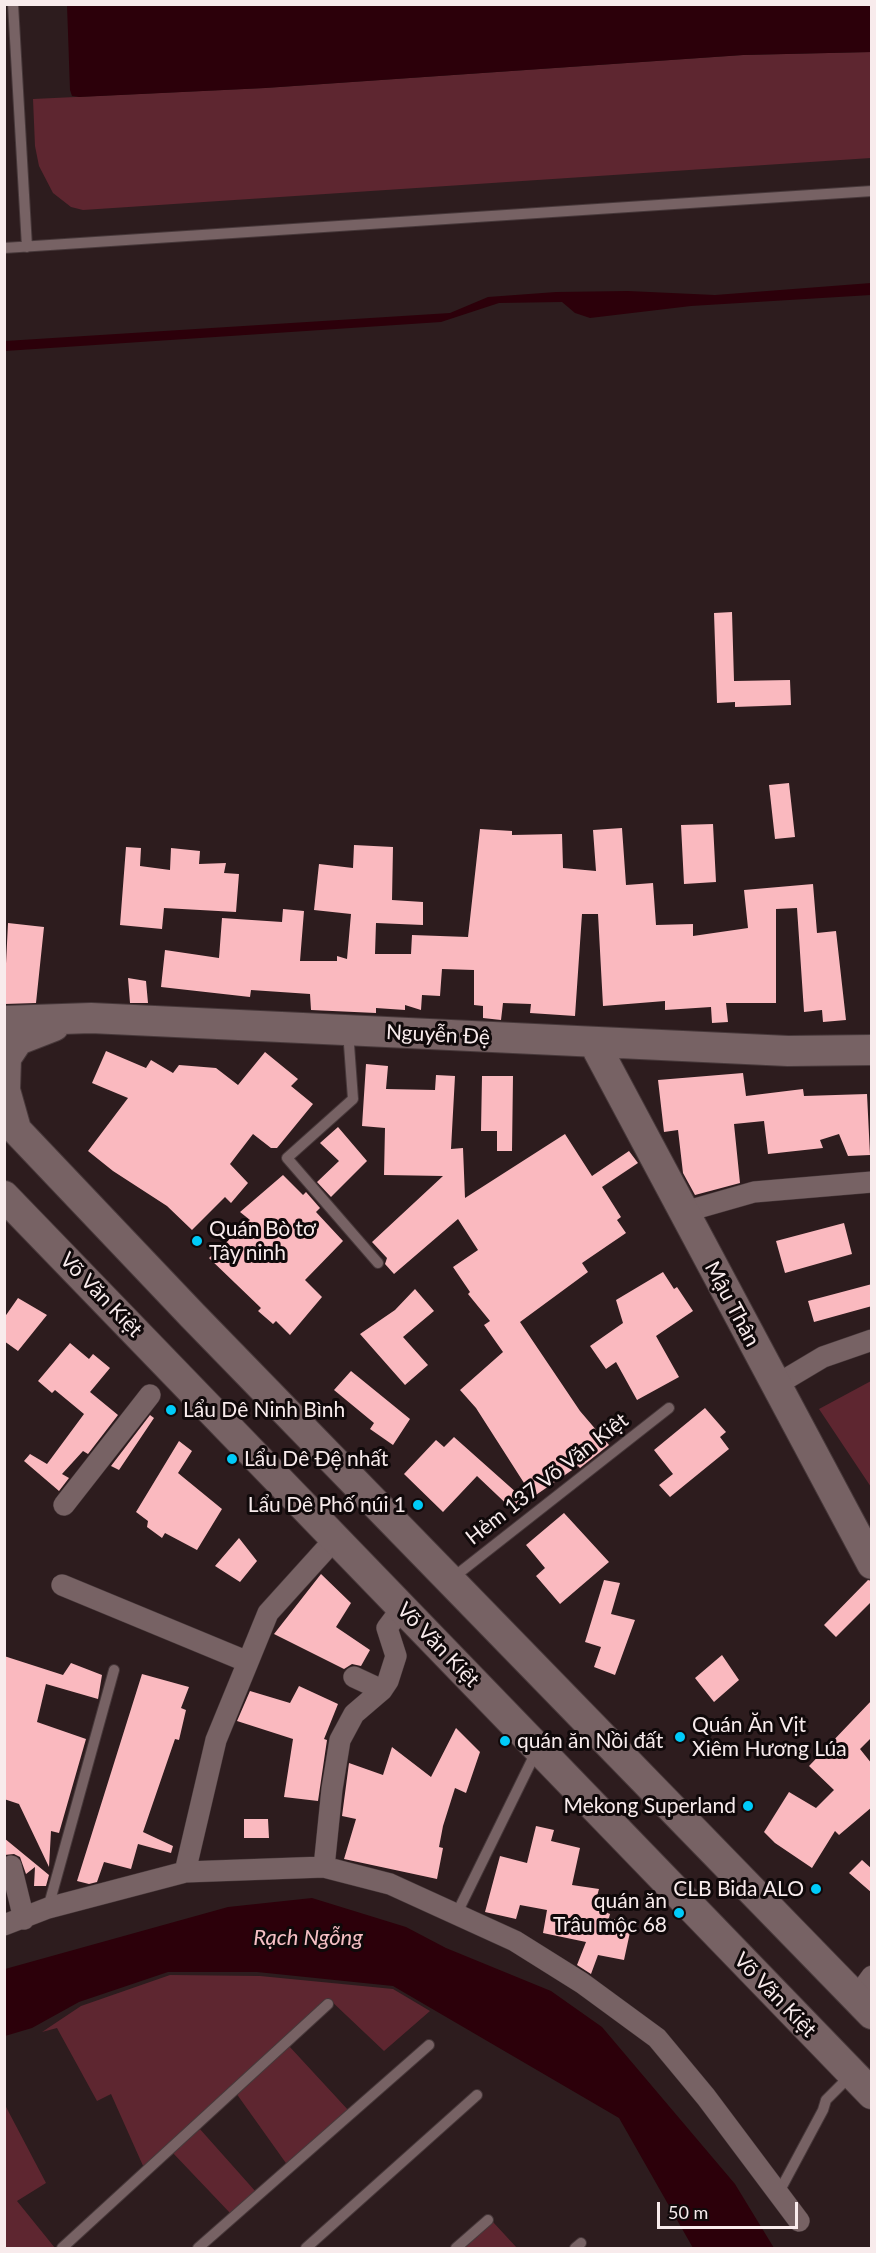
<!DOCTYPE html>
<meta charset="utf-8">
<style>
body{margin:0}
#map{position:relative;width:876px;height:2253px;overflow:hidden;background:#2d1c1e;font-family:Lato,sans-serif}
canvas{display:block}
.frame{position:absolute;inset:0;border:6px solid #f8ebec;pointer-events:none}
.scale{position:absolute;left:657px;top:2202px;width:141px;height:27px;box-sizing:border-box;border:3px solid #f8ebec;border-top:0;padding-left:8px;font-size:18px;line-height:21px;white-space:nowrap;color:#f8ebec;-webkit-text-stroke:4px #10090a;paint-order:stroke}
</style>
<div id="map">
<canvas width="876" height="2253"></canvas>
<div class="frame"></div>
<div class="scale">50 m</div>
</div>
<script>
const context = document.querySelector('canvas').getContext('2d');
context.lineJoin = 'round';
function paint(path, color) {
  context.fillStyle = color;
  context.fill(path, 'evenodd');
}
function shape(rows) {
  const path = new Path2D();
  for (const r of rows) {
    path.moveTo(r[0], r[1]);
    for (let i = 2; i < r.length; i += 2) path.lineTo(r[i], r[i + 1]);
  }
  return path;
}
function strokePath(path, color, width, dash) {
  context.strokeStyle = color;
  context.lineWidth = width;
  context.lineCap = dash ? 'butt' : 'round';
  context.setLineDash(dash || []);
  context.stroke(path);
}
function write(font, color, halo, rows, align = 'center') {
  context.font = font + ' Lato,sans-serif';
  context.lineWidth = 6;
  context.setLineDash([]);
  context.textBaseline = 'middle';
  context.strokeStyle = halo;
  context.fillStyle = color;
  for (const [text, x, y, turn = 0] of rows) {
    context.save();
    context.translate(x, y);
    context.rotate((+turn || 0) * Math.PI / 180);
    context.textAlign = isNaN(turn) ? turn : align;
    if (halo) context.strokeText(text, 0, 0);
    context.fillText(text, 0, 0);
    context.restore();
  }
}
paint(shape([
 [871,52,871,158,83,210,71,207,53,193,39,166,35,146,33,99,265,88,743,55],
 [871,1381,872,1486,871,1487,819,1409],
 [170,1975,260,1976,393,1989,430,2011,384,2051,328,1998,144,2168,111,2094,97,2101,57,2028,42,2032,81,2006],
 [289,2046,349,2111,288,2166,236,2093],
 [5,2105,46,2183,17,2201,55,2248,5,2248],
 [199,2128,256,2192,230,2213,172,2152],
 [493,2222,517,2248,464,2248]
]), '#5e2630');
paint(shape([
 [67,5,871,5,871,52,743,55,265,88,79,97,72,96,70,90],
 [871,283,871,295,691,306,590,318,575,313,562,302,499,303,441,322,5,351,5,341,450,313,488,297,556,292,628,291,715,295],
 [312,1898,406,1927,446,1948,551,1991,602,2027,735,2184,774,2248,693,2248,619,2118,393,1986,257,1972,168,1972,79,2002,32,2028,5,2036,5,1969,228,1907]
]), '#2c000a');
paint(shape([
 [732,612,734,681,790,680,791,705,735,707,735,702,717,703,714,613],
 [789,783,795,837,775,839,769,785],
 [713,824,716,882,684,884,681,825],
 [622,828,626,885,653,883,656,925,693,924,693,936,748,928,744,890,813,884,817,933,836,931,846,1020,823,1022,822,1010,804,1012,797,908,776,909,776,1003,726,1003,728,1022,712,1023,711,1007,665,1010,665,1001,603,1006,598,914,582,914,575,1016,530,1013,531,1004,503,1003,501,1020,483,1018,483,1006,474,1005,474,970,442,969,440,996,422,995,421,1010,405,1005,405,1010,376,1008,376,1013,311,1010,310,994,251,990,250,997,161,987,165,950,219,958,222,918,282,922,283,909,304,911,300,961,337,961,337,956,347,959,351,914,314,910,319,864,353,868,354,845,393,847,392,900,423,902,423,925,376,923,375,954,411,954,412,935,468,937,480,829,512,831,512,835,562,834,563,868,596,871,593,830],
 [126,847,141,848,140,866,170,870,171,848,200,851,199,864,226,863,224,873,239,874,236,912,164,908,162,929,120,925],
 [8,923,44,927,36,1003,4,1004],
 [128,978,146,981,148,1003,130,1003],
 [106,1051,146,1068,151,1060,173,1073,179,1065,216,1068,238,1085,265,1052,298,1079,291,1086,313,1104,277,1148,271,1148,253,1134,230,1164,248,1183,231,1203,225,1197,192,1230,167,1206,113,1171,88,1151,128,1098,92,1083],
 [366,1064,388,1066,386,1089,435,1090,436,1075,455,1076,451,1149,463,1148,465,1198,565,1134,592,1176,629,1151,638,1163,602,1187,621,1217,617,1220,626,1233,582,1263,588,1272,520,1322,580,1411,609,1445,580,1468,578,1466,533,1497,476,1408,460,1390,503,1352,484,1325,490,1321,468,1294,470,1292,453,1267,478,1250,458,1219,394,1274,385,1264,387,1258,372,1242,443,1176,384,1175,385,1128,362,1126],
 [743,1073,746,1096,803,1089,804,1096,867,1094,870,1155,848,1156,839,1134,820,1140,823,1148,768,1154,764,1121,734,1124,740,1183,695,1195,683,1173,678,1130,664,1132,658,1080],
 [482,1076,513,1076,512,1151,497,1151,497,1131,481,1131],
 [338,1127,367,1161,331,1197,317,1182,339,1161,320,1143],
 [283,1175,303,1195,306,1192,320,1208,316,1212,343,1241,305,1280,322,1297,290,1335,276,1321,273,1324,258,1311,261,1308,209,1258,250,1220,240,1212],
 [844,1223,852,1254,785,1273,776,1241],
 [663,1272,674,1289,677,1287,693,1311,656,1336,679,1377,637,1400,616,1362,606,1369,590,1346,623,1323,616,1300],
 [872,1284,872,1306,814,1322,808,1301],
 [415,1289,434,1311,403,1337,428,1365,405,1385,360,1334,395,1310],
 [18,1298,47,1315,18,1351,4,1341,4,1318],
 [70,1343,89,1359,93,1354,110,1368,90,1392,118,1415,88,1454,83,1451,62,1474,69,1478,59,1491,24,1461,30,1454,47,1464,84,1414,55,1390,52,1393,38,1381],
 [351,1371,410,1419,393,1445,370,1429,374,1423,334,1390],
 [705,1408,726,1432,720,1437,729,1449,670,1497,659,1485,673,1474,654,1450],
 [150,1415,154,1418,119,1470,111,1466],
 [454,1437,527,1502,516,1513,477,1476,443,1512,404,1474,436,1440,444,1447],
 [179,1441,192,1451,178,1473,222,1509,197,1550,165,1533,162,1538,147,1527,148,1521,136,1512],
 [564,1513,609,1562,560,1604,536,1576,545,1568,526,1545],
 [239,1538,257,1561,240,1582,215,1566],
 [321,1574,351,1603,336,1627,370,1650,361,1666,352,1664,344,1669,274,1634],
 [604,1580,620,1583,611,1614,635,1620,615,1675,594,1667,601,1647,585,1642],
 [868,1580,872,1581,872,1601,836,1637,824,1625],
 [722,1655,739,1680,714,1702,695,1678],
 [4,1656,63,1675,71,1663,102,1675,98,1699,46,1684,37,1722,86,1739,59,1833,51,1831,49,1867,19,1804,4,1799],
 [142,1674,189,1687,181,1708,186,1710,179,1740,175,1739,143,1832,173,1846,171,1853,138,1844,131,1869,104,1862,97,1882,89,1884,77,1881],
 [299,1686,338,1704,324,1739,327,1740,318,1801,284,1797,293,1739,237,1721,250,1691,290,1703],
 [872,1700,872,1737,860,1749,872,1764,872,1807,839,1835,835,1831,812,1868,775,1843,764,1832,789,1792,816,1808,834,1790,809,1766],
 [456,1728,480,1752,466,1793,455,1788,443,1826,439,1847,443,1848,437,1879,344,1859,356,1819,342,1816,349,1763,383,1775,392,1747,431,1777],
 [244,1819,268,1819,269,1838,244,1838],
 [536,1826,554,1830,551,1841,580,1848,572,1885,599,1889,594,1907,610,1914,609,1918,632,1923,624,1960,598,1955,591,1974,577,1965,586,1942,543,1933,547,1910,520,1905,516,1919,485,1912,500,1856,527,1863],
 [4,1838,49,1875,46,1886,34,1886,35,1867,26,1874,20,1857,14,1854,4,1855],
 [862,1860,872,1869,872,1893,849,1873]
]), '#fab9bf');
const lane = shape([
 [13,4,27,247],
 [4,248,872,191],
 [348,1031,353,1099,287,1158,378,1263],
 [450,1580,669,1408],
 [48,1908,114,1670],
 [457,1913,537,1750],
 [778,2194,823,2110,826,2100,851,2075],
 [62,2248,328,2004],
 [198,2248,429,2045],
 [306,2248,477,2095],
 [456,2248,488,2220],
 [575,2248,581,2243]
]);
const street = shape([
 [684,1212,754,1192,872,1182],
 [776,1385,823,1357,872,1340],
 [64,1505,150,1395],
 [62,1585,248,1662,268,1613,334,1540],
 [354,1677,382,1690],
 [11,1866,24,1919],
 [324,1867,332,1789,340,1740,354,1714,382,1690,388,1681,396,1656,387,1628,402,1608],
 [185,1872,216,1740,248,1662],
 [4,1925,48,1908,185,1872,324,1867,390,1884,515,1941,582,1983,657,2038,706,2097,799,2221],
 [856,1998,872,1976]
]);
const secondary = shape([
 [4,1021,91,1018,788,1051,872,1050],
 [594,1043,872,1564],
 [4,1117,193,1316,872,2014],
 [16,1129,5,1090,6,1058,18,1040,54,1026],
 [4,1196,872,2094]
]);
strokePath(lane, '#47383a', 12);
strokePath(street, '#47383a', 22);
strokePath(secondary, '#47383a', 32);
strokePath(lane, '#776264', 10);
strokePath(street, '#776264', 21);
strokePath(secondary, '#776264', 30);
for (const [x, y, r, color] of [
 [197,1241,6,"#00cbf9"],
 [171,1410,6,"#00cbf9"],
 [232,1459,6,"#00cbf9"],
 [418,1505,6,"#00cbf9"],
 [680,1737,6,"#00cbf9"],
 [505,1741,6,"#00cbf9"],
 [748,1806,6,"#00cbf9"],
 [816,1889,6,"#00cbf9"],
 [679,1913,6,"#00cbf9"]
]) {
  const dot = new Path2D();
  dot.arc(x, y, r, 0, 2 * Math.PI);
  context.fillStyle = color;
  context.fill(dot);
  strokePath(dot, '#10090a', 2);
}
write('21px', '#f8ebec', '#10090a', [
 ["Nguyễn Đệ",438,1035,3],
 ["Võ Văn Kiệt",101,1295,46],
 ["Mậu Thân",732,1304,62],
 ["Hẻm 137 Võ Văn Kiệt",547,1479,-38],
 ["Võ Văn Kiệt",438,1645,46],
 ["Võ Văn Kiệt",775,1995,46]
]);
write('21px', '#f8ebec', '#10090a', [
 ["Quán Bò tơ",209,1229],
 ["Tây ninh",209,1253],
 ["Lẩu Dê Ninh Bình",183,1410],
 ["Lẩu Dê Đệ nhất",244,1459],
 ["Lẩu Dê Phố núi 1",406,1505,"right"],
 ["Quán Ăn Vịt",692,1725],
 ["Xiêm Hương Lúa",692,1749],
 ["quán ăn Nồi đất",517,1741],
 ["Mekong Superland",736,1806,"right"],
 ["CLB Bida ALO",804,1889,"right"],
 ["quán ăn",667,1901,"right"],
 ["Trâu mộc 68",667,1925,"right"]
], 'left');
write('italic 22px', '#f6c0c5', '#10090a', [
 ["Rạch Ngỗng",308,1938]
]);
</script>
